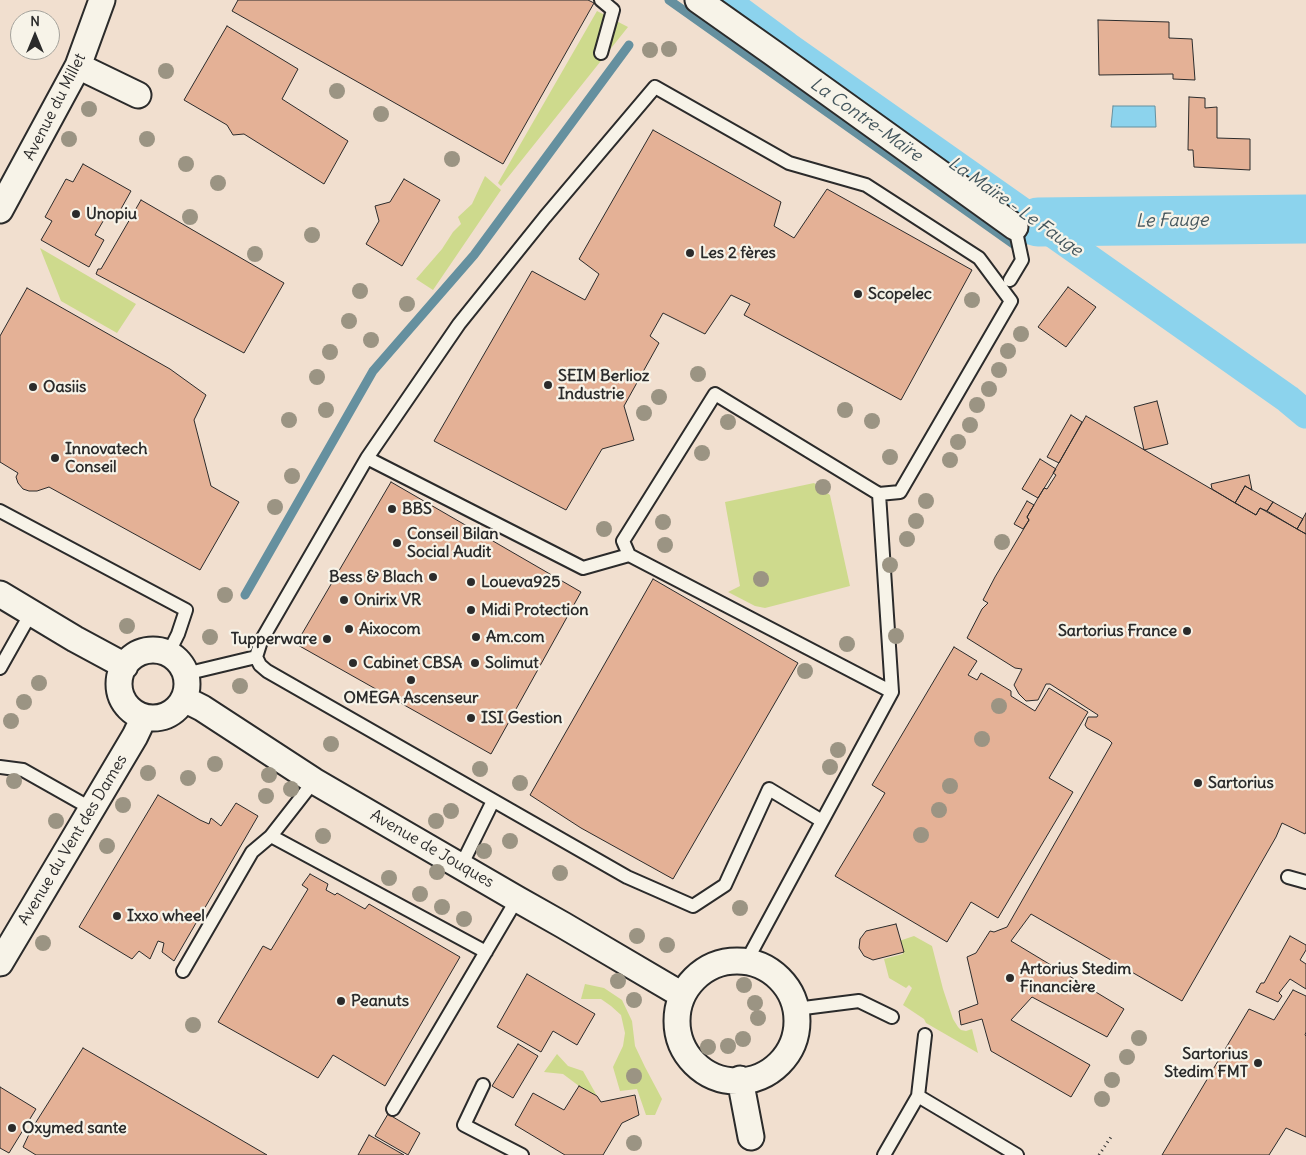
<!DOCTYPE html>
<meta charset="utf-8">
<style>
body{margin:0}
#map{position:relative;width:1306px;height:1155px;overflow:hidden;background:#f1dfcf;font-family:Delius,sans-serif}
canvas{display:block}
.north{position:absolute;left:10px;top:10px;width:50px;height:50px;box-sizing:border-box;background:#f7f3e8;border:1px solid #a5a39c;border-radius:50%;rotate:0deg;font-size:14px;font-weight:700;line-height:20px;text-align:center;color:#2b2b2b}
.north::after{content:'';display:block;margin:auto;width:18px;height:22px;background:#2b2b2b;clip-path:polygon(50% 0,100% 100%,50% 72%,0 100%)}
</style>
<div id="map">
<canvas width="1306" height="1155"></canvas>
<div class="north">N</div>
</div>
<script>
const context = document.querySelector('canvas').getContext('2d');
context.lineJoin = 'round';
function paint(path, color) {
  context.fillStyle = color;
  context.fill(path, 'evenodd');
}
function shape(rows) {
  const path = new Path2D();
  for (const r of rows) {
    if (r.length === 3) {
      path.moveTo(r[0] + r[2], r[1]);
      path.arc(r[0], r[1], r[2], 0, 2 * Math.PI);
      continue;
    }
    path.moveTo(r[0], r[1]);
    for (let i = 2; i < r.length; i += 2) path.lineTo(r[i], r[i + 1]);
  }
  return path;
}
function strokePath(path, color, width, dash) {
  context.strokeStyle = color;
  context.lineWidth = width;
  context.lineCap = dash ? 'butt' : 'round';
  context.setLineDash(dash || []);
  context.stroke(path);
}
function write(font, color, halo, rows, align = 'center') {
  context.font = font + ' Delius,sans-serif';
  context.lineWidth = 4.5;
  context.setLineDash([]);
  context.textBaseline = 'middle';
  context.strokeStyle = halo;
  context.fillStyle = color;
  for (const [text, x, y, turn = 0] of rows) {
    context.save();
    context.translate(x, y);
    context.rotate((+turn || 0) * Math.PI / 180);
    context.textAlign = isNaN(turn) ? turn : align;
    if (halo) context.strokeText(text, 0, 0);
    context.fillText(text, 0, 0);
    context.restore();
  }
}
paint(shape([
 [597,11,628,27,501,186,498,183],
 [485,176,501,190,433,290,416,279,442,249,453,232,461,224,458,217,472,204],
 [40,248,136,304,117,333,61,301],
 [814,483,830,495,850,586,765,608,755,606,728,592,740,586,725,502],
 [914,936,932,946,943,989,953,1019,958,1027,961,1030,966,1031,972,1029,978,1053,926,1023,924,1019,903,1005,912,988,909,985,906,988,889,978,884,959,903,954,899,941],
 [585,984,604,988,622,1000,632,1021,635,1046,645,1067,662,1099,655,1115,646,1115,637,1089,620,1091,613,1067,623,1046,625,1033,621,1015,611,1006,601,999,581,999],
 [557,1054,568,1066,583,1071,597,1096,579,1086,563,1074,544,1072]
]), '#ceda8d');
const water = shape([
 [1113,106,1155,106,1156,127,1111,127,1113,106]
]);
paint(water, '#8cd3ed');
strokePath(water, '#65909f', 1);
strokePath(shape([
 [669,0,1019,248,1038,222],
 [245,595,373,371,474,255,629,45]
]), '#65909f', 9);
strokePath(shape([
 [725,0,787,46,1288,399,1306,414]
]), '#8cd3ed', 29);
strokePath(shape([
 [1038,222,1306,219]
]), '#8cd3ed', 49);
const building = shape([
 [238,0,588,0,594,3,503,164,232,11,238,0],
 [1098,20,1169,22,1169,38,1192,39,1195,80,1173,79,1173,74,1099,75,1098,20],
 [227,26,298,69,282,99,348,141,324,184,244,134,233,135,227,125,184,100,227,26],
 [1189,97,1205,98,1205,108,1217,107,1217,138,1250,139,1250,170,1194,167,1193,150,1188,150,1189,97],
 [653,130,781,202,774,226,794,238,827,189,972,270,901,400,744,315,750,304,731,295,705,334,663,313,650,336,659,343,624,406,634,440,602,449,566,510,434,441,532,271,585,300,599,274,579,259,653,130],
 [83,164,131,191,117,216,109,211,95,235,104,240,89,267,41,240,52,221,45,217,66,179,73,182,83,164],
 [404,179,440,200,402,266,366,244,379,221,375,206,390,202,404,179],
 [141,200,284,283,244,353,96,274,98,269,101,269,141,200],
 [1068,287,1096,307,1066,347,1038,327,1068,287],
 [27,288,170,369,206,395,194,420,211,486,239,502,200,570,49,487,37,491,29,491,23,489,18,483,16,477,18,473,0,462,0,336,27,288],
 [1157,401,1168,444,1144,450,1134,407,1157,401],
 [1071,415,1082,422,1059,463,1047,457,1071,415],
 [1086,416,1256,515,1260,508,1306,534,1306,832,1305,834,1282,823,1276,837,1182,1001,1031,914,1011,941,1124,1009,1107,1037,1032,997,1011,1020,1090,1065,1071,1097,991,1051,982,1019,961,1025,959,1011,978,1004,967,957,976,953,990,931,994,932,1007,927,1112,743,1109,740,1087,728,1085,725,1088,717,1097,717,1098,715,1050,684,1046,684,1038,700,1026,701,1019,694,1014,685,1022,669,1015,668,967,638,982,609,988,603,983,600,995,577,1029,520,1027,517,1038,498,1044,488,1047,489,1056,475,1053,473,1086,416],
 [1040,459,1056,469,1038,498,1022,489,1040,459],
 [1249,475,1252,490,1245,486,1235,503,1212,489,1211,484,1249,475],
 [391,482,581,592,491,754,296,644,391,482],
 [1245,486,1273,502,1267,511,1260,508,1256,515,1235,503,1245,486],
 [1027,501,1034,505,1027,517,1029,520,1023,529,1014,524,1027,501],
 [1273,502,1303,519,1297,529,1267,511,1273,502],
 [1306,513,1306,534,1297,529,1306,513],
 [653,579,798,663,673,879,581,828,530,795,653,579],
 [954,647,977,661,968,675,977,680,981,673,1011,691,1011,696,1035,711,1049,688,1088,712,1049,778,1073,792,998,918,971,902,947,942,835,876,885,793,872,785,954,647],
 [158,795,200,820,209,824,211,818,221,826,236,803,258,816,174,961,162,952,164,943,158,941,150,959,139,951,132,959,79,927,158,795],
 [310,874,328,884,326,890,335,895,337,893,365,909,369,904,460,957,385,1086,333,1055,318,1078,218,1022,263,946,271,950,308,889,302,885,310,874],
 [896,924,904,952,873,960,864,956,859,948,860,939,866,931,896,924],
 [1290,936,1306,945,1306,950,1300,960,1306,964,1306,989,1290,979,1279,993,1282,996,1278,1002,1256,992,1261,983,1264,983,1290,936],
 [527,974,595,1014,577,1045,553,1031,541,1052,497,1027,527,974],
 [1293,990,1306,996,1306,1032,1305,1035,1306,1036,1306,1137,1286,1128,1269,1155,1162,1155,1249,1009,1274,1020,1293,990],
 [518,1044,538,1056,513,1098,492,1086,518,1044],
 [83,1048,176,1102,267,1155,36,1155,23,1147,31,1130,83,1048],
 [579,1086,597,1096,601,1102,635,1095,639,1115,622,1123,603,1155,565,1155,515,1125,533,1093,564,1110,579,1086],
 [0,1087,36,1109,9,1153,0,1148,0,1087],
 [388,1114,420,1133,408,1155,375,1136,388,1114],
 [369,1135,404,1155,358,1155,369,1135]
]);
paint(building, '#e4b196');
strokePath(building, '#2b2b2b', 1);
const service = shape([
 [601,0,613,10,601,53],
 [1010,280,1022,260,1015,227],
 [367,458,459,324,545,217,655,87,789,163,866,185,979,258,1011,301,900,492,879,494],
 [0,511,186,610,178,634,168,654],
 [629,555,623,541,715,394,879,494,892,692],
 [0,668,31,613],
 [185,674,256,657],
 [0,767,23,770,92,809],
 [271,836,486,952],
 [461,866,493,801],
 [1288,877,1306,882],
 [746,962,892,692,629,555,583,568,367,458,261,641,256,657,260,665,267,671,627,877,693,906,725,885,769,789,822,821],
 [183,971,252,852,271,836,314,781],
 [796,1009,859,1001,892,1017],
 [483,1085,464,1125,522,1155],
 [918,1096,1017,1155],
 [393,1109,517,899],
 [884,1155,918,1096,925,1035]
]);
const minor = shape([
 [698,0,773,53,1015,227],
 [78,66,138,95],
 [0,210,78,66,102,0],
 [0,594,75,639,125,666],
 [153,684,34],
 [184,699,202,708,314,781,517,899,563,925,682,995],
 [737,1021,60],
 [0,963,135,736,144,717],
 [740,1079,751,1137]
]);
strokePath(service, '#2b2b2b', 16);
strokePath(minor, '#2b2b2b', 29);
strokePath(shape([
 [1099,1155,1111,1137]
]), '#2b2b2b', 3, [1, 4]);
strokePath(service, '#f7f3e8', 12);
strokePath(minor, '#f7f3e8', 25);
context.fillStyle = '#9b9483';
for (const [x, y] of [
 [669,49],
 [650,50],
 [166,71],
 [337,91],
 [89,109],
 [381,114],
 [69,139],
 [147,139],
 [452,159],
 [186,164],
 [218,183],
 [190,217],
 [312,235],
 [255,254],
 [360,291],
 [972,300],
 [407,304],
 [349,321],
 [1021,334],
 [371,340],
 [1008,351],
 [330,352],
 [999,370],
 [698,374],
 [317,377],
 [989,389],
 [659,397],
 [977,405],
 [326,410],
 [845,410],
 [644,413],
 [289,420],
 [872,421],
 [728,422],
 [970,425],
 [958,442],
 [702,453],
 [890,457],
 [950,460],
 [292,476],
 [823,487],
 [926,501],
 [275,507],
 [916,521],
 [663,522],
 [604,529],
 [907,539],
 [1002,542],
 [665,545],
 [890,565],
 [761,579],
 [225,595],
 [127,626],
 [896,636],
 [210,637],
 [847,644],
 [805,671],
 [39,683],
 [240,686],
 [24,702],
 [999,706],
 [11,721],
 [982,739],
 [331,744],
 [838,750],
 [215,764],
 [830,767],
 [480,769],
 [148,773],
 [269,775],
 [188,778],
 [14,781],
 [520,783],
 [950,786],
 [291,789],
 [266,796],
 [123,805],
 [939,810],
 [451,811],
 [56,821],
 [436,821],
 [921,835],
 [323,836],
 [510,841],
 [107,846],
 [484,851],
 [437,872],
 [560,873],
 [389,878],
 [420,894],
 [442,907],
 [740,908],
 [464,919],
 [637,936],
 [43,943],
 [667,945],
 [618,981],
 [744,985],
 [634,1000],
 [755,1003],
 [758,1018],
 [193,1025],
 [1139,1038],
 [743,1039],
 [728,1046],
 [708,1047],
 [1127,1057],
 [634,1076],
 [1112,1080],
 [1102,1099],
 [634,1143]
]) {
  context.beginPath();
  context.arc(x, y, 8, 0, 2 * Math.PI);
  context.fill();
}
for (const [x, y, r, color] of [
 [76,214,5,"#2b2b2b"],
 [690,253,5,"#2b2b2b"],
 [858,294,5,"#2b2b2b"],
 [548,385,5,"#2b2b2b"],
 [33,387,5,"#2b2b2b"],
 [55,458,5,"#2b2b2b"],
 [392,509,5,"#2b2b2b"],
 [397,543,5,"#2b2b2b"],
 [433,577,5,"#2b2b2b"],
 [471,582,5,"#2b2b2b"],
 [344,600,5,"#2b2b2b"],
 [471,610,5,"#2b2b2b"],
 [349,629,5,"#2b2b2b"],
 [1187,631,5,"#2b2b2b"],
 [476,637,5,"#2b2b2b"],
 [327,639,5,"#2b2b2b"],
 [353,663,5,"#2b2b2b"],
 [475,663,5,"#2b2b2b"],
 [411,680,5,"#2b2b2b"],
 [471,718,5,"#2b2b2b"],
 [1198,783,5,"#2b2b2b"],
 [117,916,5,"#2b2b2b"],
 [1010,978,5,"#2b2b2b"],
 [341,1001,5,"#2b2b2b"],
 [1258,1063,5,"#2b2b2b"],
 [12,1128,5,"#2b2b2b"]
]) {
  const dot = new Path2D();
  dot.arc(x, y, r, 0, 2 * Math.PI);
  context.fillStyle = color;
  context.fill(dot);
  strokePath(dot, '#f7f3e8', 2);
}
write('16px', '#2b2b2b', '#f7f3e8', [
 ["Avenue du Millet",55,107,-63],
 ["Avenue du Vent des Dames",73,840,-59],
 ["Avenue de Jouques",432,849,30]
]);
write('bold 16px', '#2b2b2b', '#f7f3e8', [
 ["Unopiu",86,214],
 ["Les 2 fères",700,253],
 ["Scopelec",868,294],
 ["SEIM Berlioz",558,376],
 ["Industrie",558,394],
 ["Oasiis",43,387],
 ["Innovatech",65,449],
 ["Conseil",65,467],
 ["BBS",402,509],
 ["Conseil Bilan",407,534],
 ["Social Audit",407,552],
 ["Bess & Blach",423,577,"right"],
 ["Loueva925",481,582],
 ["Onirix VR",354,600],
 ["Midi Protection",481,610],
 ["Aixocom",359,629],
 ["Sartorius France",1177,631,"right"],
 ["Am.com",486,637],
 ["Tupperware",317,639,"right"],
 ["Cabinet CBSA",363,663],
 ["Solimut",485,663],
 ["OMEGA Ascenseur",411,698,"center"],
 ["ISI Gestion",481,718],
 ["Sartorius",1208,783],
 ["Ixxo wheel",127,916],
 ["Artorius Stedim",1020,969],
 ["Financière",1020,987],
 ["Peanuts",351,1001],
 ["Sartorius",1248,1054,"right"],
 ["Stedim FMT",1248,1072,"right"],
 ["Oxymed sante",22,1128]
], 'left');
write('italic 18px', '#43555c', '#f7f3e8', [
 ["La Contre-Maïre",866,120,35],
 ["La Maïre - Le Fauge",1015,207,35],
 ["Le Fauge",1172,221,-1]
]);
</script>
